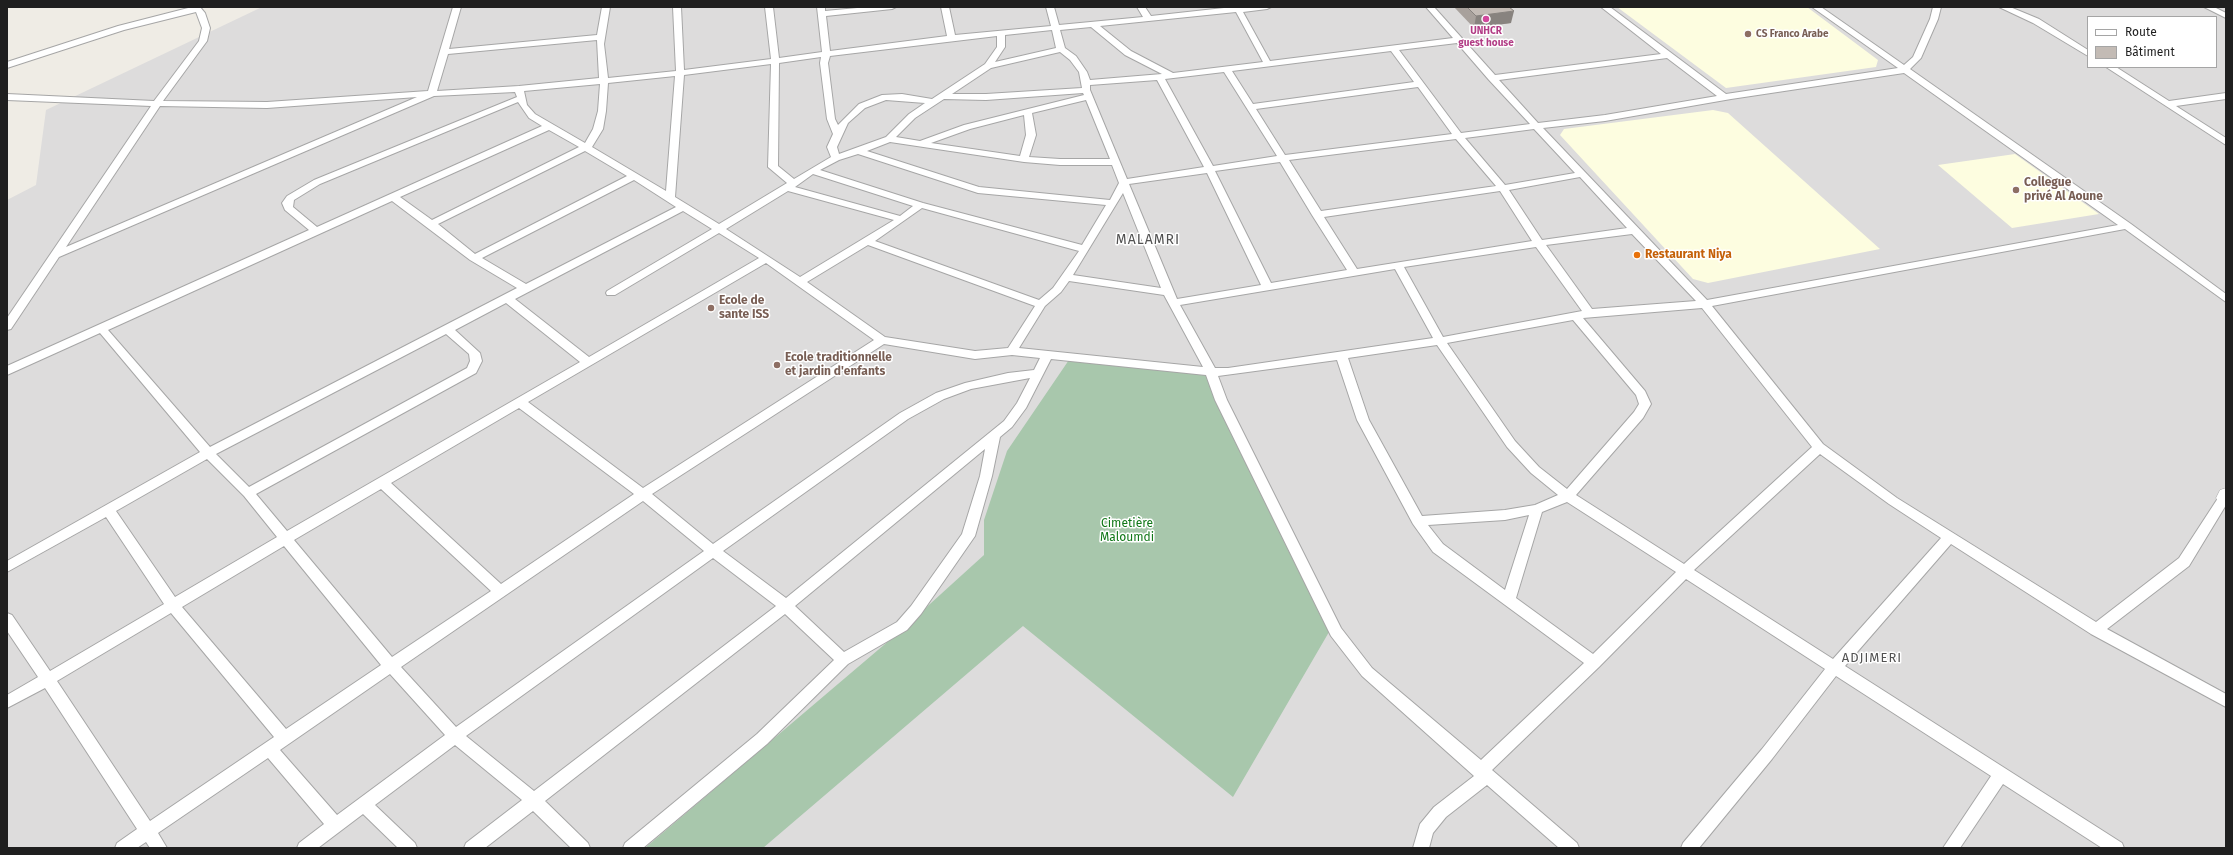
<!DOCTYPE html>
<meta charset="utf-8">
<style>
body{margin:0}
#map{position:relative;width:2233px;height:855px;overflow:hidden;background:#efece5;font-family:"Fira Sans",sans-serif}
canvas{display:block}
.frame{position:absolute;inset:0;border:8px solid #1f1f1f;pointer-events:none}
.legend{position:absolute;left:2087px;top:16px;width:130px;height:52px;box-sizing:border-box;background:#fff;border:1px solid #a5a5a5;margin:0;padding:5px 7px;list-style:none;font-size:12px;color:#1f1f1f}
.legend li{display:flex;align-items:center;gap:8px;height:20px}
.legend b{width:20px;border:1px solid #a5a5a5}
</style>
<div id="map">
<canvas width="2233" height="855"></canvas>
<div class="frame"></div>
<ul class="legend">
<li><b style="height:5px;background:#fff"></b>Route</li>
<li><b style="height:11px;background:#c3bbb5"></b>Bâtiment</li>
</ul>
</div>
<script>
const context = document.querySelector('canvas').getContext('2d');
context.lineJoin = 'round';
function paint(path, color) {
  context.fillStyle = color;
  context.fill(path, 'evenodd');
}
function shape(rows) {
  const path = new Path2D();
  for (const r of rows) {
    path.moveTo(r[0], r[1]);
    for (let i = 2; i < r.length; i += 2) path.lineTo(r[i], r[i + 1]);
  }
  return path;
}
function strokePath(path, color, width, dash) {
  context.strokeStyle = color;
  context.lineWidth = width;
  context.lineCap = dash ? 'butt' : 'round';
  context.setLineDash(dash || []);
  context.stroke(path);
}
function write(font, color, halo, rows, align = 'center') {
  context.font = font + ' "Fira Sans",sans-serif';
  context.lineWidth = 3;
  context.setLineDash([]);
  context.textBaseline = 'middle';
  context.strokeStyle = halo;
  context.fillStyle = color;
  for (const [text, x, y, turn = 0] of rows) {
    context.save();
    context.translate(x, y);
    context.rotate((+turn || 0) * Math.PI / 180);
    context.textAlign = isNaN(turn) ? turn : align;
    if (halo) context.strokeText(text, 0, 0);
    context.fillText(text, 0, 0);
    context.restore();
  }
}
paint(shape([
 [262,7,2226,7,2226,848,7,848,7,200,36,185,46,110],
 [2088,17,2216,17,2216,67,2088,67]
]), '#dddcdc');
paint(shape([
 [1617,7,1807,7,1878,60,1876,67,1726,88],
 [1713,110,1728,113,1880,249,1708,283,1693,279,1560,135,1564,129],
 [2015,154,2099,214,2012,228,1938,165]
]), '#fdfde0');
paint(shape([
 [1073,354,1206,374,1329,632,1233,797,1023,626,763,848,645,848,898,633,984,555,984,520,1007,451]
]), '#a8c7ac');
const minor = shape([
 [192,7,200,7,205,13,210,28,207,41,163,101,267,102,428,91,453,7,461,7,449,49,597,35,602,7,610,7,604,44,608,78,676,71,673,7,681,7,684,70,771,59,765,7,773,7,779,58,822,52,817,7,825,7,825,11,868,7,896,7,892,9,826,16,830,51,947,36,941,7,949,7,955,35,1051,26,1046,7,1054,7,1059,25,1143,17,1137,7,1145,7,1151,16,1233,7,1271,7,1267,9,1243,12,1270,61,1453,38,1426,7,1434,7,1495,75,1661,54,1601,7,1610,7,1726,94,1898,68,1812,7,1821,7,1904,65,1913,57,1930,19,1933,7,1941,7,1938,19,1921,58,1910,69,2131,224,2226,294,2226,302,2125,229,1712,306,1823,444,1897,498,2096,622,2179,558,2220,495,2226,494,2226,505,2189,566,2107,629,2226,694,2226,707,2091,634,1951,544,1845,666,2122,843,2124,848,2102,848,2003,784,1960,848,1943,848,1991,776,1836,676,1772,759,1699,848,1681,848,1683,843,1762,749,1825,669,1686,579,1599,667,1492,770,1577,843,1579,848,1559,848,1487,785,1446,817,1433,833,1429,848,1413,848,1420,824,1434,807,1474,776,1362,676,1331,636,1215,400,1206,375,1051,359,1026,408,1012,427,1000,437,992,476,975,536,921,614,907,630,848,664,767,744,643,848,623,848,625,843,757,734,834,660,785,614,545,801,588,843,590,848,571,848,533,811,485,848,464,848,466,843,522,800,455,745,375,805,415,843,417,848,398,848,363,814,318,848,297,848,299,843,324,824,268,758,158,833,167,848,150,848,146,842,137,848,115,848,117,843,137,829,45,688,7,708,7,695,38,677,7,631,7,613,12,615,50,671,164,604,106,517,7,572,7,561,200,452,100,333,7,375,7,366,309,230,285,210,282,203,287,196,314,180,517,97,515,92,434,96,59,257,11,329,7,330,7,318,151,106,7,100,7,94,154,101,199,41,202,28,196,12,124,30,7,68,7,62,118,26,192,7],
 [1236,12,1263,62,1173,73,1131,51,1100,26,1236,12],
 [1091,27,1125,55,1162,74,1090,80,1087,72,1076,56,1065,48,1060,30,1091,27],
 [1052,30,1056,48,995,62,1005,47,1005,35,1052,30],
 [997,36,997,47,985,64,932,99,902,94,882,95,859,104,838,125,835,119,828,63,830,56,997,36],
 [597,40,599,78,519,86,437,91,448,54,597,40],
 [1457,43,1489,80,1530,124,1461,133,1399,50,1457,43],
 [1391,51,1414,82,1253,104,1232,71,1391,51],
 [1060,52,1070,60,1079,72,1082,88,986,94,952,94,991,68,1060,52],
 [821,57,820,63,827,119,833,134,827,147,831,157,794,179,778,166,779,63,821,57],
 [1667,58,1717,96,1605,115,1538,123,1499,80,1667,58],
 [771,64,768,167,787,183,719,224,675,197,684,75,771,64],
 [1224,72,1246,107,1277,156,1213,166,1165,79,1224,72],
 [1904,73,2118,225,1707,300,1543,128,1605,121,1731,99,1904,73],
 [675,76,666,191,592,147,603,129,606,111,608,83,675,76],
 [1157,80,1204,167,1127,179,1090,90,1090,85,1157,80],
 [600,84,598,111,593,129,585,143,535,114,527,105,524,91,600,84],
 [1418,87,1452,134,1285,155,1256,109,1418,87],
 [1083,93,1084,95,964,125,920,141,896,137,915,118,944,99,986,100,1083,93],
 [417,97,66,247,160,106,267,108,417,97],
 [886,100,925,103,909,114,886,137,839,154,837,147,848,123,865,108,886,100],
 [1086,100,1110,159,1060,159,1029,157,1036,135,1032,113,1086,100],
 [518,102,529,118,542,126,317,227,293,207,294,200,320,184,518,102],
 [1024,115,1026,135,1020,156,931,143,970,129,1024,115],
 [1534,129,1575,173,1505,185,1465,138,1534,129],
 [549,130,579,147,432,220,400,197,549,130],
 [1456,139,1496,186,1321,211,1289,160,1456,139],
 [890,142,1024,162,1060,165,1112,165,1119,183,1110,200,979,187,867,151,890,142],
 [585,151,627,176,475,254,438,224,585,151],
 [858,154,978,193,1106,205,1082,245,923,203,820,170,839,160,858,154],
 [1280,162,1312,215,1347,270,1271,283,1215,171,1280,162],
 [1207,173,1261,285,1177,299,1129,184,1207,173],
 [813,174,913,206,900,216,795,187,813,174],
 [1580,177,1627,228,1542,240,1509,190,1580,177],
 [634,180,676,207,526,284,482,258,634,180],
 [788,191,894,220,800,277,726,229,788,191],
 [1500,191,1532,241,1357,269,1324,217,1500,191],
 [1123,193,1161,288,1073,275,1123,193],
 [392,201,470,260,517,288,210,447,108,330,392,201],
 [922,208,1079,251,1053,288,1039,300,875,241,922,208],
 [683,211,712,229,607,291,606,293,607,295,615,295,719,233,759,258,589,357,515,299,683,211],
 [1632,234,1696,301,1592,309,1546,245,1632,234],
 [868,245,1035,306,1008,348,975,351,885,337,807,282,868,245],
 [1536,247,1582,311,1443,337,1404,267,1536,247],
 [766,263,874,340,643,488,528,402,766,263],
 [1395,269,1433,338,1228,368,1215,368,1180,305,1395,269],
 [1069,281,1164,295,1203,367,1019,348,1045,306,1061,292,1069,281],
 [506,303,580,362,287,531,256,494,476,373,482,361,480,353,455,330,506,303],
 [1702,308,1812,447,1684,564,1576,495,1643,418,1651,404,1645,391,1583,318,1702,308],
 [1573,320,1636,395,1639,404,1634,412,1567,489,1539,467,1515,441,1447,343,1573,320],
 [446,334,469,354,470,361,467,368,249,487,216,454,446,334],
 [884,344,975,359,1012,355,1040,358,1034,370,1008,373,965,383,936,393,900,413,713,544,652,494,884,344],
 [1437,345,1507,447,1531,473,1558,495,1535,505,1505,510,1422,516,1369,420,1348,358,1437,345],
 [1337,360,1357,420,1413,524,1433,552,1584,663,1481,760,1372,668,1341,628,1227,400,1218,376,1337,360],
 [1030,378,1017,403,1004,421,786,598,723,551,908,419,944,399,971,389,1030,378],
 [519,408,634,494,501,584,391,483,519,408],
 [985,449,980,476,962,534,911,606,897,622,844,652,795,606,985,449],
 [1820,454,1889,504,1941,538,1833,659,1694,570,1820,454],
 [207,459,244,496,277,537,175,597,116,511,207,459],
 [381,489,491,591,392,657,294,540,381,489],
 [643,501,704,551,456,727,401,667,643,501],
 [1567,502,1676,572,1593,654,1516,598,1542,512,1567,502],
 [1529,515,1505,590,1443,544,1428,525,1505,520,1529,515],
 [284,546,381,665,286,729,182,607,284,546],
 [713,558,776,606,534,791,466,736,713,558],
 [171,613,274,737,150,821,57,681,171,613],
 [390,674,445,735,337,815,280,750,390,674],
 [1999,7,2010,7,2039,19,2088,50,2088,56,2033,23,1999,7],
 [2204,7,2214,7,2226,13,2226,18,2204,7],
 [2106,67,2116,67,2169,101,2226,93,2226,99,2176,106,2226,138,2226,145,2106,67]
]);
const tertiary = shape([
 [2226,488,2226,506,2220,504,2216,498,2220,490,2226,488]
]);
strokePath(minor, '#a6a6a6', 2);
strokePath(tertiary, '#a6a6a6', 1);
paint(minor, '#fff');
paint(tertiary, '#fff');
paint(shape([
 [1454,7,1509,7,1511,23,1474,28]
]), '#a8a19c');
paint(shape([
 [1514,11,1511,23,1474,28,1476,16]
]), '#88837f');
const building = shape([
 [1467,7,1509,7,1514,11,1476,16,1467,7]
]);
paint(building, '#c3bbb5');
strokePath(building, '#88837f', 1);
for (const [x, y, r, color] of [
 [1486,19,4,"#d1479c"],
 [1748,34,4,"#8d6e63"],
 [2016,190,4,"#8d6e63"],
 [1637,255,4,"#e8710a"],
 [711,308,4,"#8d6e63"],
 [777,365,4,"#8d6e63"]
]) {
  const dot = new Path2D();
  dot.arc(x, y, r, 0, 2 * Math.PI);
  context.fillStyle = color;
  context.fill(dot);
  strokePath(dot, '#fff', 1.5);
}
write('bold 10px', '#b23c85', '#fff', [
 ["UNHCR",1486,31],
 ["guest house",1486,43]
]);
write('bold 10px', '#785e54', '#fff', [
 ["CS Franco Arabe",1756,34]
], 'left');
write('bold 12px', '#785e54', '#fff', [
 ["Collegue",2024,183],
 ["privé Al Aoune",2024,197],
 ["Ecole de",719,301],
 ["sante ISS",719,315],
 ["Ecole traditionnelle",785,358],
 ["et jardin d'enfants",785,372]
], 'left');
write('bold 12px', '#c56008', '#fff', [
 ["Restaurant Niya",1645,255]
], 'left');
write('12px', '#117818', '#fff', [
 ["Cimetière",1127,524],
 ["Maloumdi",1127,538]
]);
context.letterSpacing = '1px';
write('13px', '#525252', '#fff', [
 ["ADJIMERI",1872,658]
]);
context.letterSpacing = '0px';
context.letterSpacing = '1px';
write('14px', '#525252', '#fff', [
 ["MALAMRI",1148,240]
]);
context.letterSpacing = '0px';
</script>
